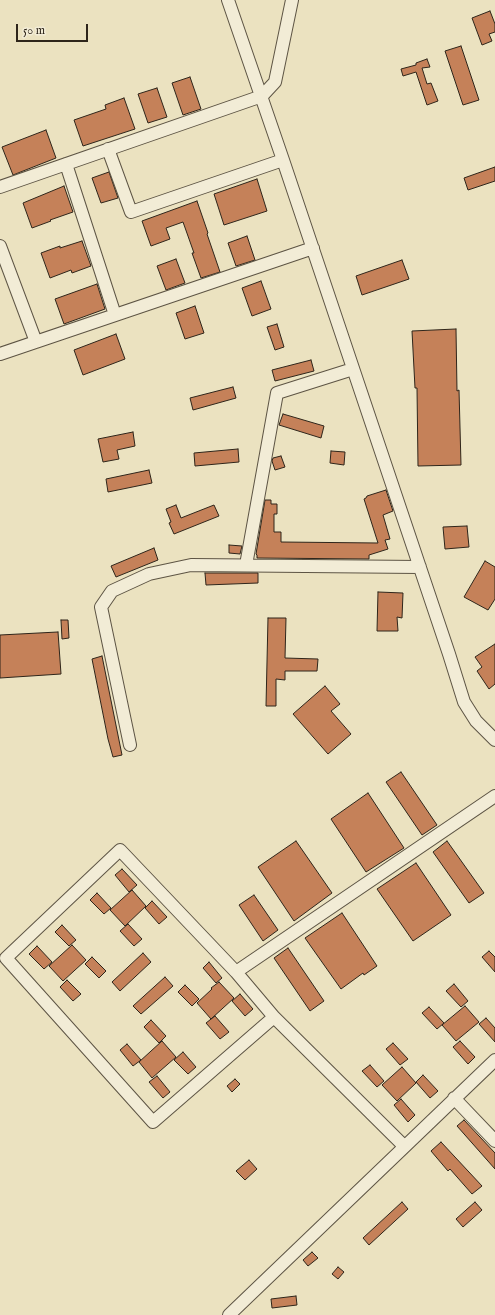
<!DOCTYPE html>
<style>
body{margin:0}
#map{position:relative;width:495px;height:1315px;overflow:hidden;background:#ebe2c0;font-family:"IM FELL English",serif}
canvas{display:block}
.scale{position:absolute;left:16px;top:24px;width:72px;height:18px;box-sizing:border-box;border:2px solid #2e251a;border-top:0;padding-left:5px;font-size:12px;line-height:14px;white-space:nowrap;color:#2e251a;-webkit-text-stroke:3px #f2ecd6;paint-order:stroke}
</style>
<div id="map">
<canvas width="495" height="1315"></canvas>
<div class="scale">50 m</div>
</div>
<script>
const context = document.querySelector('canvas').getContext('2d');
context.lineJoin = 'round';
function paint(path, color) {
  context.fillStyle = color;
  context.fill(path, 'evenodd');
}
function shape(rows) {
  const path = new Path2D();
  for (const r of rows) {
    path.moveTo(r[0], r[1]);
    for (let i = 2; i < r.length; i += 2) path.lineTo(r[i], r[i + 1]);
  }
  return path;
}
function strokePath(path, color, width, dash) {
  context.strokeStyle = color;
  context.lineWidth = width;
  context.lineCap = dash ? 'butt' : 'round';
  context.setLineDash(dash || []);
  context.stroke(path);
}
const building = shape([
 [490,11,495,24,495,32,489,34,492,41,482,45,472,18,490,11],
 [461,46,479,100,463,105,445,51,461,46],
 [427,59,430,67,422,68,427,84,431,83,438,101,427,105,416,72,403,76,401,69,416,65,416,63,427,59],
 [190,77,201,109,183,115,172,83,190,77],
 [157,88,167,117,148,123,138,94,157,88],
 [124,98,135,129,83,146,74,120,106,109,105,105,124,98],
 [46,130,56,158,13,175,2,147,46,130],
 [495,167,495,181,468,190,464,178,495,167],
 [109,172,118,198,101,203,92,178,109,172],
 [257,179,267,211,224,225,214,194,257,179],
 [64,186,73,212,50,220,51,221,32,228,23,203,64,186],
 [197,201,208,233,207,234,220,272,201,278,192,253,194,253,183,222,166,228,170,239,151,246,142,221,197,201],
 [247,236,255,260,236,266,228,243,247,236],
 [82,241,91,266,72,273,71,270,50,278,41,253,60,246,60,248,82,241],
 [176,259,185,283,166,290,157,266,176,259],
 [402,260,409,279,362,295,356,276,402,260],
 [261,281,271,309,252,316,242,288,261,281],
 [97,284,105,309,64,324,55,299,97,284],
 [195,306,204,333,185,339,176,313,195,306],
 [277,324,284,347,275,350,267,327,277,324],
 [456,329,457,391,459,390,461,465,418,466,417,388,415,388,412,331,456,329],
 [116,334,125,359,83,375,74,350,116,334],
 [311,360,314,371,275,381,272,370,311,360],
 [233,387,236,398,193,410,190,398,233,387],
 [283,414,324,426,321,438,279,425,283,414],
 [133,432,135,446,117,450,119,459,103,462,98,439,133,432],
 [238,449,239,462,195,466,194,453,238,449],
 [331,451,345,452,344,465,330,463,331,451],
 [281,456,285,467,275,470,272,461,273,458,281,456],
 [149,470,152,483,108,492,106,479,149,470],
 [386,490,393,511,383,515,390,539,385,540,388,549,369,555,369,559,257,558,257,555,256,554,265,500,271,500,271,504,277,504,277,514,274,514,274,532,281,532,281,542,378,543,364,499,366,498,367,496,386,490],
 [176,505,181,518,214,505,219,516,174,534,169,523,171,522,166,509,176,505],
 [467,526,469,547,445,549,443,527,467,526],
 [229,545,242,546,240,554,229,553,229,545],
 [154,548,158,560,116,577,111,566,154,548],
 [485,561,495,567,495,599,488,610,464,597,485,561],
 [205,573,258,573,258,583,206,585,205,573],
 [378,592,403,593,402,618,397,617,398,631,377,631,378,592],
 [268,618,286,618,285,658,318,659,317,671,285,671,285,680,276,679,276,706,266,706,268,618],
 [61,620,68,620,69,638,62,639,61,620],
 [58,632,61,674,0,678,0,635,58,632],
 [495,644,495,684,489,689,477,671,482,667,475,657,495,644],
 [102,656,122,755,113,757,108,739,92,659,102,656],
 [325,686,340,704,331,711,351,734,328,754,293,714,325,686],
 [401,772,437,825,422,835,386,782,401,772],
 [368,793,404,848,366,872,331,819,368,793],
 [296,841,332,893,294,921,258,867,296,841],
 [447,841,484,893,469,903,433,852,447,841],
 [416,863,451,915,413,941,377,889,416,863],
 [122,869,137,885,129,892,115,875,122,869],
 [132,890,146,906,125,926,110,910,132,890],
 [97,893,111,908,104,914,90,900,97,893],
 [254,895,278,930,263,941,239,905,254,895],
 [152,901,167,917,159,924,145,908,152,901],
 [342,913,377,966,364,975,363,973,341,989,305,938,342,913],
 [128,924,142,939,134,946,120,931,128,924],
 [62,925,76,940,69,946,55,932,62,925],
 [72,945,86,960,63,981,49,966,72,945],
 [37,946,52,962,44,969,29,954,37,946],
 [288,948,324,1001,310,1011,274,958,288,948],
 [489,951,495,957,495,972,482,957,489,951],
 [143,953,151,962,120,991,112,982,143,953],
 [92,957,106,971,99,978,85,964,92,957],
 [209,962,222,978,216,983,203,968,209,962],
 [165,977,173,986,141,1014,133,1006,165,977],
 [67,980,81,994,73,1001,60,987,67,980],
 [219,982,234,998,211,1019,197,1003,212,989,211,988,219,982],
 [454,984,468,1001,461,1007,446,991,454,984],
 [185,985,199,999,192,1006,178,992,185,985],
 [240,994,253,1009,245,1016,232,1001,240,994],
 [465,1006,479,1022,456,1041,442,1025,465,1006],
 [429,1007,444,1023,437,1029,422,1013,429,1007],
 [215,1016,229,1032,220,1039,206,1023,215,1016],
 [486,1018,495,1028,495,1042,479,1024,486,1018],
 [151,1020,166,1036,159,1043,144,1027,151,1020],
 [162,1041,176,1057,152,1078,139,1062,162,1041],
 [460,1041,475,1057,468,1064,453,1047,460,1041],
 [393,1043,408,1059,400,1065,386,1049,393,1043],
 [127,1044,141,1060,133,1066,120,1050,127,1044],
 [183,1052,196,1067,188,1074,174,1060,183,1052],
 [370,1065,384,1081,377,1087,362,1071,370,1065],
 [402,1067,416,1083,397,1101,382,1085,402,1067],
 [423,1075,438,1091,430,1098,416,1082,423,1075],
 [157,1076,170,1092,163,1098,149,1082,157,1076],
 [235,1079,240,1084,232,1092,227,1086,235,1079],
 [401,1099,415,1115,408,1122,394,1105,401,1099],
 [464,1120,495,1153,495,1169,457,1126,464,1120],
 [441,1142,482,1186,472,1194,450,1169,448,1171,431,1151,441,1142],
 [249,1160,257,1169,245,1180,236,1171,249,1160],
 [402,1202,408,1209,369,1245,363,1238,402,1202],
 [475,1202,482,1210,463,1227,456,1219,475,1202],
 [312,1252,318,1258,308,1266,303,1260,312,1252],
 [338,1267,344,1272,338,1279,332,1274,338,1267],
 [296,1296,297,1305,272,1308,271,1299,296,1296]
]);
paint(building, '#c58159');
strokePath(building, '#2e251a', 1);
const minor = shape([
 [228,0,283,160,449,654,464,702,476,721,495,740],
 [108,149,131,212,283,160],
 [66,164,115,315],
 [0,187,262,96,275,82,292,0],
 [0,246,36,342],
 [0,354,313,248],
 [246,565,277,393,353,369],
 [130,745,101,607,112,591,149,574,191,565,420,567],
 [236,972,495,796],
 [274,1017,153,1122,6,958,120,850,236,972,274,1017,404,1146],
 [454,1098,495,1141],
 [229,1315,495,1060]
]);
strokePath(minor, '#5d5444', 14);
strokePath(minor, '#f2ecd6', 12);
</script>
